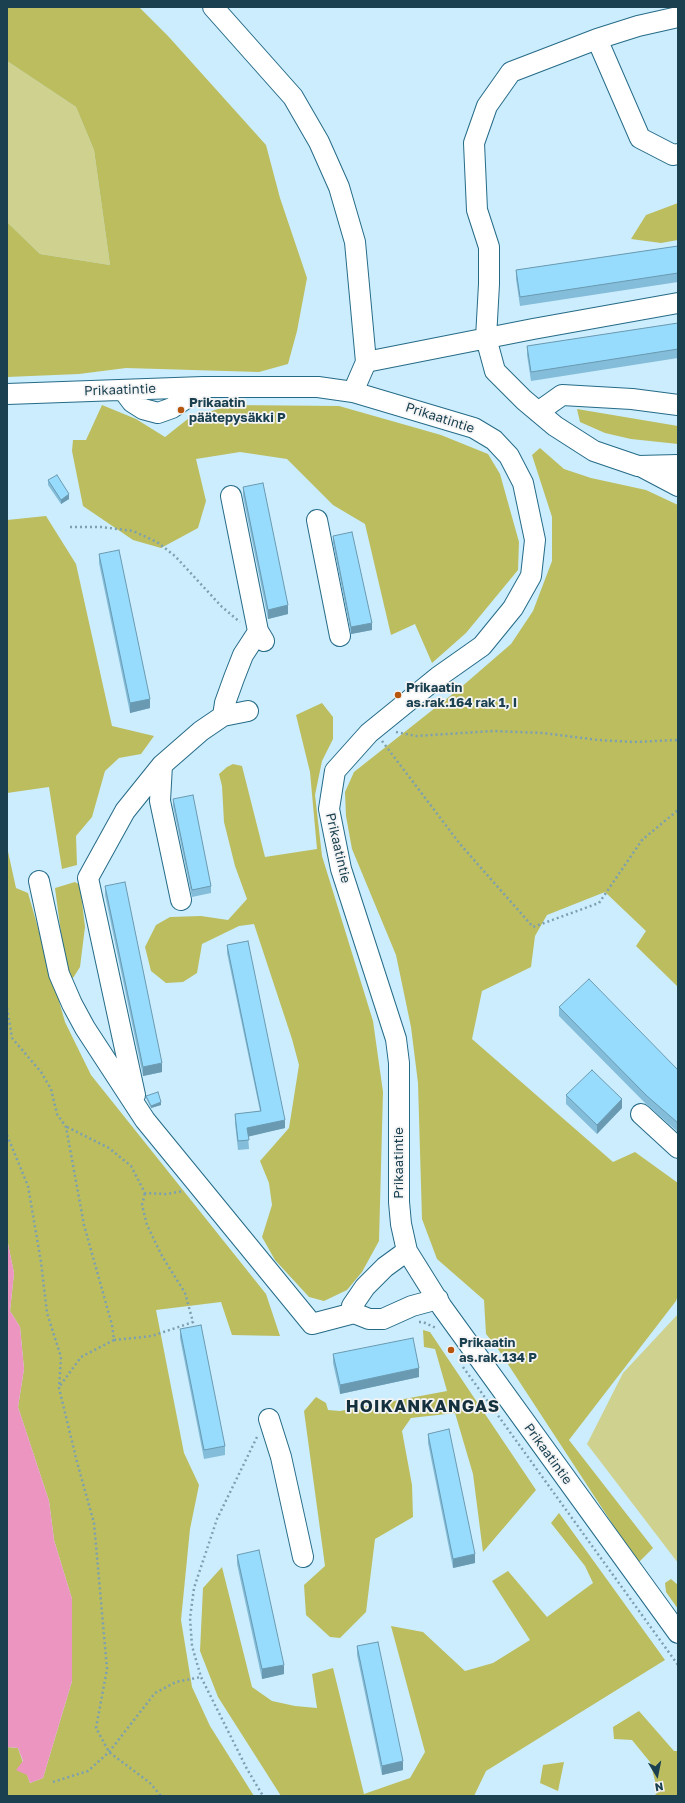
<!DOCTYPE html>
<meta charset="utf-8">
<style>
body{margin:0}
#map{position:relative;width:685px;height:1803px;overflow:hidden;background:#ccedfd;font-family:"Golos Text",sans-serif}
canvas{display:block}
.frame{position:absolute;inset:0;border:8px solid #1b4151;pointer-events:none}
.north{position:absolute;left:637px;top:1755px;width:40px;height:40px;-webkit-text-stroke:3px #f4f4f4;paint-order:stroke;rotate:170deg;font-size:11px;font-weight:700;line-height:16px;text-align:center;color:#1b4151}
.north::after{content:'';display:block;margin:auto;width:14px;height:18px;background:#1b4151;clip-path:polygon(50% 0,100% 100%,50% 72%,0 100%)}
</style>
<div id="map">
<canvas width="685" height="1803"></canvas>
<div class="frame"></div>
<div class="north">N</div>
</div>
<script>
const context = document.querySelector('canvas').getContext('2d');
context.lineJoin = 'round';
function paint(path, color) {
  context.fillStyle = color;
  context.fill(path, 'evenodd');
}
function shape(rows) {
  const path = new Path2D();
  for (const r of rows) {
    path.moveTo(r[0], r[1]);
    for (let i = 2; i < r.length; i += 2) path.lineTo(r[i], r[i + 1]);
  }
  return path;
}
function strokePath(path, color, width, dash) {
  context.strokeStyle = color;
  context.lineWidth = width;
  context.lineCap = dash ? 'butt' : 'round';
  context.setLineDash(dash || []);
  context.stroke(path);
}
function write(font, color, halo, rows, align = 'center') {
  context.font = font + ' "Golos Text",sans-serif';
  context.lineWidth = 3.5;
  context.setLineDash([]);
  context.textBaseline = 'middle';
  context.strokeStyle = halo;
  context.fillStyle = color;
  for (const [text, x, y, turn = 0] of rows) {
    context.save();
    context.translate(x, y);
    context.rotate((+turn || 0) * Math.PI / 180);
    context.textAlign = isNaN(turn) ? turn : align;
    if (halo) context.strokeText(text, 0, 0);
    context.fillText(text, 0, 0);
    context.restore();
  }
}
paint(shape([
 [7,61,76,107,94,150,110,265,40,254,7,222],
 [678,1314,678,1563,587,1444,623,1373]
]), '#cfd18e');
paint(shape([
 [7,7,139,7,168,36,266,145,280,198,307,278,297,331,288,364,259,372,126,368,79,374,7,377,7,222,40,254,110,265,94,150,76,107,7,61],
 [678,203,678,240,661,243,631,239,646,215],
 [102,405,136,419,165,437,189,418,231,405,339,406,441,435,488,454,500,474,519,542,518,570,466,633,432,663,415,624,391,635,365,524,333,505,287,459,240,452,196,459,206,501,198,528,161,548,133,540,83,506,72,451,73,440,86,440],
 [577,409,678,426,678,444,631,439,605,433,580,422],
 [540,448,564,469,591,478,646,490,678,505,678,987,636,946,646,931,605,892,547,915,535,936,531,967,482,991,472,1039,613,1162,635,1152,678,1183,678,1295,676,1301,569,1440,653,1548,638,1563,498,1349,486,1334,484,1300,437,1259,422,1219,418,1083,411,1027,396,955,352,849,346,816,345,792,354,772,459,689,511,644,533,611,552,561,552,517,532,455],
 [46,516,76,564,112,726,154,736,141,754,119,758,105,771,92,817,76,836,77,865,62,869,49,787,7,793,7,520],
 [322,703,333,717,333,739,322,761,315,795,322,856,373,1021,383,1092,379,1241,362,1272,347,1290,324,1301,309,1297,275,1260,262,1237,272,1205,269,1183,260,1161,289,1128,299,1065,292,1039,254,924,239,926,202,944,197,973,183,982,166,983,151,971,145,947,156,925,170,917,201,916,228,920,247,899,235,866,224,822,222,786,219,774,227,767,233,764,242,766,265,857,317,849,310,772,296,715],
 [7,847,16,888,28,893,65,1022,91,1075,266,1294,280,1336,232,1335,221,1302,156,1310,184,1453,199,1485,190,1529,181,1620,192,1687,210,1726,254,1796,7,1796,7,1747,18,1748,30,1783,43,1778,72,1681,72,1599,54,1540,49,1501,18,1407,24,1369,20,1327,10,1311,14,1273,7,1239],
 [75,882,80,885,85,927,80,967,73,978,66,971,55,888],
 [423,1330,430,1332,536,1490,483,1552,473,1474,455,1413,411,1418,402,1431,412,1485,413,1517,375,1539,366,1612,340,1638,330,1637,306,1615,304,1585,325,1566,304,1411,316,1397,326,1403,328,1410,340,1411,447,1391,435,1349,424,1347],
 [559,1513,665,1660,486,1771,474,1796,281,1796,218,1697,200,1651,203,1588,222,1567,252,1687,272,1701,295,1706,317,1708,312,1674,333,1668,364,1794,410,1778,425,1752,391,1626,423,1632,465,1671,493,1663,530,1640,492,1581,508,1571,547,1617,593,1583,585,1566,551,1523],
 [671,1579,678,1585,678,1609,666,1592,665,1583],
 [639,1711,674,1751,678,1751,678,1796,654,1796,658,1792,650,1762,632,1740,614,1739,613,1727],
 [564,1762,558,1791,540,1783,543,1765]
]), '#bcbd5f');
paint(shape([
 [7,1239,14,1273,10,1311,20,1327,24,1369,18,1407,49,1501,54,1540,72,1599,72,1681,43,1778,30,1783,27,1775,16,1770,23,1761,18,1748,7,1747]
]), '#ec95c0');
const minor = shape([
 [213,7,293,97,319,142,339,187,355,242,366,362,353,392],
 [678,17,638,26,597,39,511,72,487,106,474,143,477,210,489,247,489,284,486,338,495,371,524,400,555,426,594,451,638,466,678,465],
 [597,39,640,138,673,155,678,154],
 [366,362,533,329,678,303],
 [123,390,132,402,143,409,158,413,172,408,203,387],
 [7,394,203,387,318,387,353,392,474,428,494,440,509,456,523,483,535,540,531,576,513,608,482,646,438,677,369,733,335,771,329,809,341,869,396,1039,399,1063,399,1202,401,1224,407,1251,442,1307,678,1633],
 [538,412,562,395,632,399,678,405],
 [642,467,678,486],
 [231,496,258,631,264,641],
 [317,520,340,636],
 [223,716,225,703,234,678,243,655,256,635],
 [162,765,160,801,181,900],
 [39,881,59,974,72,1004,85,1028,145,1120,312,1324,354,1313,369,1319,383,1319,412,1306,438,1299],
 [135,1095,88,878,125,811,162,765,201,731,223,716,248,711],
 [641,1114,678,1148],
 [354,1313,352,1306,365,1287,385,1267,407,1251],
 [269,1419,281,1457,303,1557]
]);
strokePath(minor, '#256b87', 22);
strokePath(shape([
 [70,527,101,527,133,531,157,542,175,556,222,607,240,622],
 [396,732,416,736,493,731,543,733,598,740,634,742,678,740],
 [382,741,460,844,533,927,599,903,642,840,678,810],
 [7,1008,12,1038,41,1072,51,1089,57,1114,66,1127,84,1225,112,1325,114,1340,81,1357,59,1387],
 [67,1127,109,1148,131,1166,145,1193,166,1194,184,1191],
 [7,1135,28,1186,41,1262,47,1313,61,1357,59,1388,77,1462,94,1523,107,1669,96,1728,109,1752,150,1783,161,1796],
 [419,1322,423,1322,436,1328],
 [114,1340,152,1336,193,1322,185,1293,162,1256,147,1225,142,1205,145,1193],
 [463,1367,678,1665],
 [257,1437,217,1519,194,1588,190,1618,192,1646,201,1677,247,1769,263,1796],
 [53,1782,88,1771,109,1752,155,1693,176,1682,201,1677]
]), '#7ca0b0', 2.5, [2, 3]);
strokePath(minor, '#fff', 20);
paint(shape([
 [678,246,678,282,520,306,516,279,516,270],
 [678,323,678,358,531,381,527,355,527,346],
 [48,480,69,499,61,504,48,485],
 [243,487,288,614,268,619,243,496],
 [333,536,372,630,351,634,333,543],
 [99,554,150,708,130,713,99,563],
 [173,799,211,886,211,893,192,897,173,806],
 [105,886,162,1072,143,1076,105,895],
 [227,945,285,1128,248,1136,249,1149,238,1150,235,1123,235,1114,260,1111,227,953],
 [559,1007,678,1070,678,1132,647,1105,559,1016],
 [566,1095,622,1108,597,1134,566,1104],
 [146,1096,161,1105,151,1108,146,1098],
 [180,1329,225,1446,225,1455,204,1459,180,1338],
 [333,1354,419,1377,340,1394,333,1363],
 [428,1434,475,1563,453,1568,428,1443],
 [237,1555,284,1674,262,1679,237,1564],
 [357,1646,403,1770,382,1775,357,1655]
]), '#83bdda');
paint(shape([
 [69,494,69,499,61,504,61,500],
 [288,605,288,614,268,619,268,610],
 [372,623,372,630,351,634,351,627],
 [150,699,150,708,130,713,130,703],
 [162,1063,162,1072,143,1076,143,1067],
 [622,1099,622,1108,597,1134,597,1125],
 [161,1102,161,1105,151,1108,151,1106],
 [285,1120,285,1128,247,1137,247,1128],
 [419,1368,419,1377,340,1394,340,1385],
 [475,1554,475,1563,453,1568,453,1559],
 [284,1665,284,1674,262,1679,262,1669],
 [403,1761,403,1770,382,1775,382,1766]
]), '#6a9ab1');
const building = shape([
 [678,246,678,273,520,297,516,270,678,246],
 [678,323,678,349,531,372,527,346,678,323],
 [57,475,69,494,61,500,48,480,57,475],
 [263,483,288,605,268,610,243,487,263,483],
 [352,532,372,623,351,627,333,536,352,532],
 [119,550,150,699,130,703,99,554,119,550],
 [193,795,211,886,192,890,173,799,193,795],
 [125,882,162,1063,143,1067,105,886,125,882],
 [248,941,285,1120,247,1128,249,1140,238,1141,235,1114,261,1111,227,945,248,941],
 [589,979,678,1070,678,1123,647,1096,559,1007,589,979],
 [592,1070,622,1099,597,1125,566,1095,592,1070],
 [158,1092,161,1102,151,1106,146,1096,158,1092],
 [201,1325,225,1446,204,1450,180,1329,201,1325],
 [413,1338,419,1368,340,1385,333,1354,413,1338],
 [449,1429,475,1554,453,1559,428,1434,449,1429],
 [259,1550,284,1665,262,1669,237,1555,259,1550],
 [378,1642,403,1761,382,1766,357,1646,378,1642]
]);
paint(building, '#98dcfd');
strokePath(building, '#6a9ab1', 1);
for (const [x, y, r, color] of [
 [181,410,4,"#b5550e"],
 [398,695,4,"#b5550e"],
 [451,1350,4,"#b5550e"]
]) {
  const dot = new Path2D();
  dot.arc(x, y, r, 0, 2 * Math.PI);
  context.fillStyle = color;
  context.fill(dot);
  strokePath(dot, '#f4f4f4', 1.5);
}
write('13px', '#1b4151', '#f4f4f4', [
 ["Prikaatintie",120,390,-2],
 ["Prikaatintie",440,418,18],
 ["Prikaatintie",338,848,77],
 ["Prikaatintie",399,1163,-90],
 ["Prikaatintie",548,1454,54]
]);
write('bold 13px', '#1b4151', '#f4f4f4', [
 ["Prikaatin",189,403],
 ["päätepysäkki P",189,418],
 ["Prikaatin",406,688],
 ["as.rak.164 rak 1, I",406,703],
 ["Prikaatin",459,1343],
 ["as.rak.134 P",459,1358]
], 'left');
context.letterSpacing = '1px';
write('bold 17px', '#14303d', '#f4f4f4', [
 ["HOIKANKANGAS",423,1407]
]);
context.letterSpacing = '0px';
</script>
